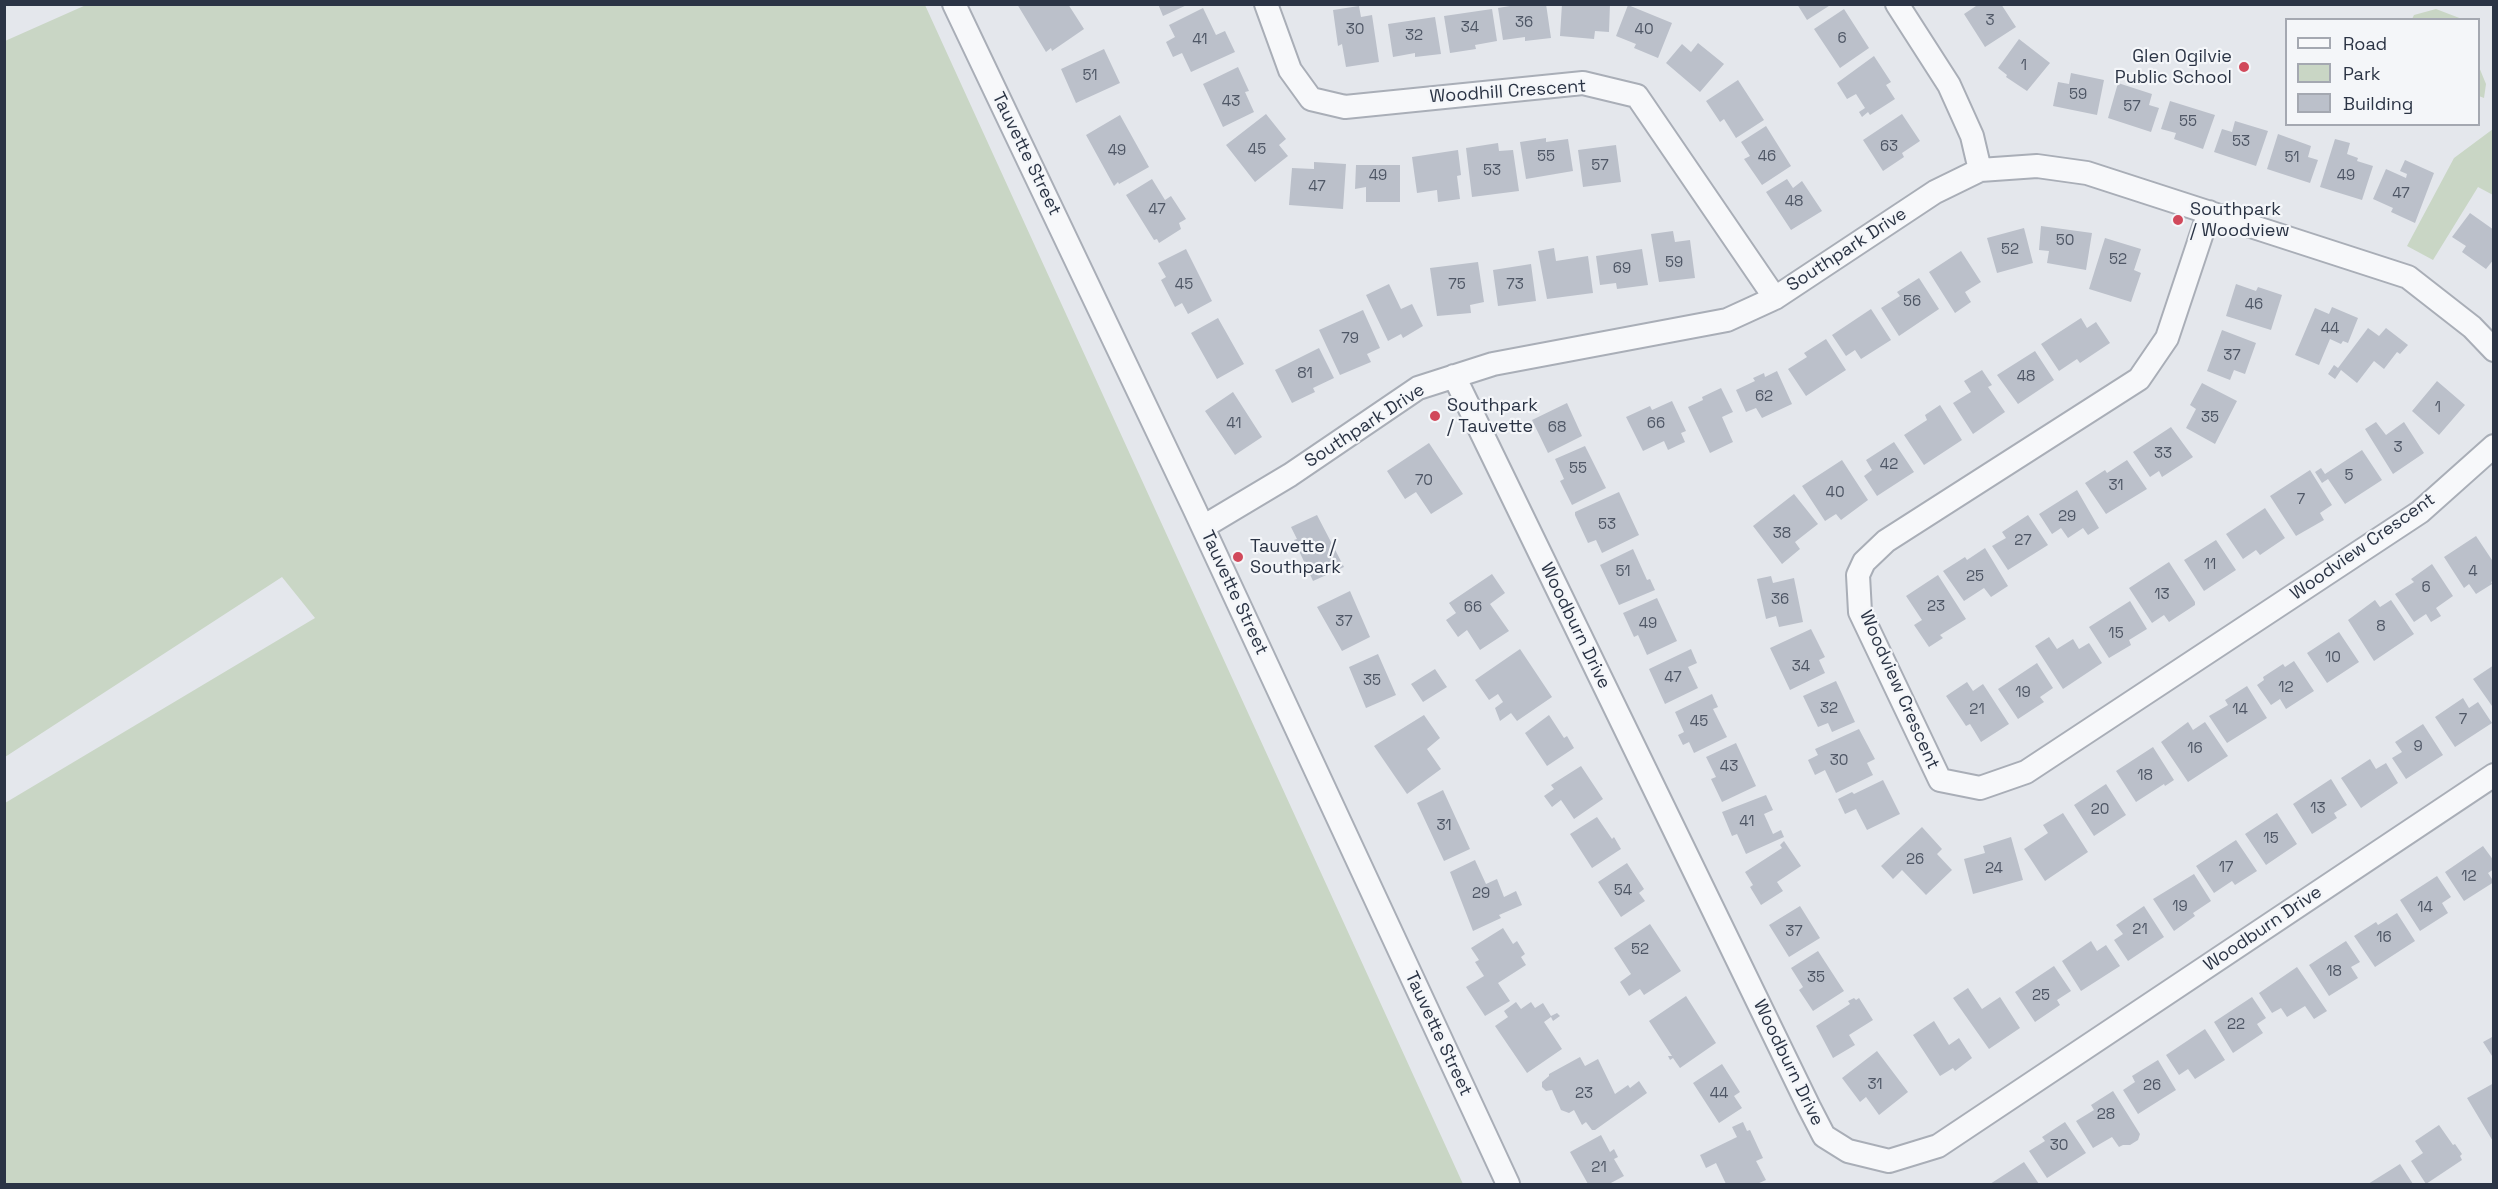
<!DOCTYPE html>
<style>
body{margin:0}
#map{position:relative;width:2498px;height:1189px;overflow:hidden;background:#e4e7ec;font-family:"Space Grotesk",sans-serif}
canvas{display:block}
.frame{position:absolute;inset:0;border:6px solid #2b3445;pointer-events:none}
.legend{position:absolute;left:2285px;top:18px;width:195px;height:108px;box-sizing:border-box;background:#f4f6f9;border:2px solid #a4a8b1;margin:0;padding:8px 10px;list-style:none;font-size:18px;color:#2b3445}
.legend li{display:flex;align-items:center;gap:12px;height:30px}
.legend b{width:30px;border:2px solid #a4a8b1}
</style>
<div id="map">
<canvas width="2498" height="1189"></canvas>
<div class="frame"></div>
<ul class="legend">
<li><b style="height:8px;background:#f7f8fa"></b>Road</li>
<li><b style="height:16px;background:#c9d6c5"></b>Park</li>
<li><b style="height:16px;background:#bbc0ca"></b>Building</li>
</ul>
</div>
<script>
const context = document.querySelector('canvas').getContext('2d');
context.lineJoin = 'round';
function paint(path, color) {
  context.fillStyle = color;
  context.fill(path, 'evenodd');
}
function shape(rows) {
  const path = new Path2D();
  for (const r of rows) {
    path.moveTo(r[0], r[1]);
    for (let i = 2; i < r.length; i += 2) path.lineTo(r[i], r[i + 1]);
  }
  return path;
}
function strokePath(path, color, width, dash) {
  context.strokeStyle = color;
  context.lineWidth = width;
  context.lineCap = dash ? 'butt' : 'round';
  context.setLineDash(dash || []);
  context.stroke(path);
}
function write(font, color, halo, rows, align = 'center') {
  context.font = font + ' "Space Grotesk",sans-serif';
  context.lineWidth = 4.5;
  context.setLineDash([]);
  context.textBaseline = 'middle';
  context.strokeStyle = halo;
  context.fillStyle = color;
  for (const [text, x, y, turn = 0] of rows) {
    context.save();
    context.translate(x, y);
    context.rotate((+turn || 0) * Math.PI / 180);
    context.textAlign = isNaN(turn) ? turn : align;
    if (halo) context.strokeText(text, 0, 0);
    context.fillText(text, 0, 0);
    context.restore();
  }
}
paint(shape([
 [86,5,925,5,1463,1184,5,1184,5,803,315,618,282,577,5,757,5,41],
 [2436,9,2462,19,2412,19,2414,15],
 [2479,67,2486,84,2484,98,2479,96],
 [2493,129,2493,195,2478,187,2433,260,2407,246,2454,158]
]), '#c9d6c5');
paint(shape([
 [1017,4,1068,4,1084,29,1052,51,1051,48,1046,52],
 [1158,4,1189,4,1163,16],
 [1522,4,1546,4,1551,38,1525,41,1525,37,1503,40,1498,8],
 [1562,4,1610,4,1609,32,1595,31,1594,39,1560,36],
 [1797,4,1832,4,1807,20],
 [1979,4,2001,4,2016,27,1985,47,1964,14],
 [1628,5,1672,23,1658,58,1634,48,1636,44,1616,36],
 [1359,6,1361,17,1372,15,1379,62,1346,67,1342,44,1338,46,1333,10],
 [1203,8,1216,35,1225,31,1235,52,1191,72,1182,53,1173,57,1166,42,1175,37,1169,25],
 [1492,9,1497,41,1475,45,1476,49,1450,53,1444,16],
 [1844,9,1869,48,1840,68,1814,29],
 [1435,17,1441,54,1415,57,1415,53,1393,57,1388,24],
 [2019,39,2050,63,2027,91,2006,77,2007,75,1998,68],
 [1698,43,1724,64,1700,92,1666,63,1682,44,1691,52],
 [1104,49,1120,83,1076,103,1061,69],
 [1874,56,1891,82,1886,85,1895,99,1870,115,1868,112,1862,117,1859,112,1865,108,1856,94,1847,99,1837,83],
 [1238,67,1249,91,1245,92,1254,112,1223,127,1203,84],
 [2071,73,2104,80,2097,115,2053,106,2058,82,2069,84],
 [1738,80,1764,120,1736,138,1724,119,1720,122,1706,101],
 [2118,83,2152,94,2149,105,2159,108,2151,132,2108,118],
 [2170,101,2215,115,2203,149,2174,139,2176,133,2161,129],
 [1266,114,1286,139,1279,145,1288,156,1255,182,1226,145],
 [1902,114,1920,141,1902,153,1904,157,1883,171,1863,140],
 [1120,115,1149,167,1119,184,1118,182,1114,186,1086,135],
 [2235,121,2268,131,2256,166,2214,152,2222,129,2232,132],
 [1766,126,1791,166,1762,185,1744,159,1750,156,1741,142],
 [2278,134,2311,146,2308,157,2318,160,2310,183,2267,169],
 [1546,138,1546,142,1568,139,1573,171,1526,179,1520,142],
 [2335,139,2350,143,2347,154,2358,158,2357,161,2373,166,2362,200,2320,187],
 [1498,143,1499,151,1513,150,1519,191,1472,197,1466,148],
 [1616,145,1621,182,1583,187,1578,150],
 [1458,150,1461,175,1457,176,1460,199,1438,202,1437,190,1417,193,1412,157],
 [2405,160,2434,173,2415,223,2391,212,2393,208,2373,199,2386,169,2406,178,2407,174,2400,171],
 [1314,162,1346,164,1343,209,1289,205,1292,168,1314,169],
 [1356,165,1400,165,1400,202,1366,202,1366,187,1355,189],
 [1152,179,1165,200,1171,196,1186,219,1179,223,1181,229,1159,243,1157,239,1154,240,1126,195],
 [1787,179,1793,188,1802,181,1822,211,1791,230,1766,192],
 [2470,213,2494,230,2494,259,2486,269,2462,252,2466,246,2452,237],
 [2041,226,2092,233,2086,270,2047,263,2049,251,2039,250],
 [2024,228,2033,263,1997,273,1987,238],
 [1673,231,1675,242,1690,240,1695,278,1659,282,1651,234],
 [2105,238,2141,249,2134,270,2141,273,2131,302,2089,289],
 [1554,248,1556,261,1588,256,1593,293,1547,299,1538,251],
 [1186,249,1212,301,1188,314,1182,303,1175,307,1161,280,1166,277,1158,263],
 [1642,249,1648,285,1617,289,1616,283,1600,285,1596,256],
 [1961,251,1981,282,1965,292,1971,302,1955,313,1929,272],
 [1478,262,1484,302,1470,305,1471,313,1437,316,1430,268],
 [1531,264,1536,301,1498,306,1493,270],
 [1919,278,1939,309,1899,336,1881,308,1900,296,1897,292],
 [1389,284,1401,309,1412,304,1423,326,1403,338,1401,334,1388,341,1366,295],
 [2236,284,2256,291,2258,287,2282,295,2271,330,2226,316],
 [2332,307,2358,318,2348,343,2343,341,2341,344,2330,339,2319,365,2295,355,2315,308,2329,314],
 [1871,309,1891,340,1861,359,1855,350,1846,356,1832,335],
 [1363,310,1380,348,1367,354,1371,362,1340,375,1319,330],
 [1218,318,1244,364,1217,379,1191,333],
 [2081,318,2087,328,2096,322,2110,343,2080,363,2077,359,2059,371,2041,344],
 [2368,328,2379,336,2386,328,2408,345,2400,354,2397,352,2384,369,2374,361,2357,383,2341,370,2335,379,2328,374,2334,365,2338,368],
 [2222,330,2256,343,2245,374,2234,370,2230,380,2207,371],
 [1826,339,1846,370,1806,396,1788,369,1807,357,1804,353],
 [1319,348,1334,378,1313,388,1315,392,1292,403,1275,370],
 [2035,351,2054,380,2018,404,1997,375],
 [1982,370,1992,385,1988,387,2005,412,1973,434,1953,403,1971,392,1964,381],
 [1777,371,1792,404,1762,418,1756,408,1746,412,1736,390,1755,381,1753,378,1764,373,1765,377],
 [2437,381,2465,405,2439,435,2412,411],
 [2202,383,2237,401,2215,444,2186,428,2196,409,2190,405],
 [1721,388,1733,412,1722,417,1733,442,1710,453,1688,407,1703,400,1702,397],
 [1233,392,1262,437,1235,455,1205,411],
 [1672,401,1686,431,1681,433,1685,442,1668,450,1664,441,1643,451,1626,417,1650,406,1652,410],
 [1567,403,1582,436,1548,453,1532,420],
 [1940,405,1962,440,1924,465,1904,435,1927,420,1925,415],
 [2376,422,2386,435,2404,422,2424,453,2393,474,2365,429],
 [2171,427,2193,457,2162,477,2159,471,2150,477,2133,452],
 [1894,442,1914,472,1877,496,1864,476,1872,470,1866,460],
 [1429,443,1463,494,1431,514,1416,492,1405,499,1387,471],
 [1585,446,1606,488,1572,505,1560,481,1564,479,1555,459],
 [2362,450,2382,480,2345,504,2328,479,2322,483,2315,472,2321,468,2325,474],
 [1842,460,1868,500,1841,520,1836,514,1825,521,1802,486],
 [2127,460,2147,489,2106,514,2085,483,2105,470,2107,473],
 [2310,470,2332,505,2320,513,2324,520,2296,536,2270,496],
 [2077,490,2099,528,2088,535,2083,528,2068,538,2061,528,2052,534,2039,514],
 [1619,492,1639,535,1602,553,1596,540,1588,543,1575,515,1575,512],
 [1794,494,1818,524,1795,542,1800,549,1782,564,1753,526],
 [2265,508,2285,538,2260,555,2256,550,2243,559,2226,534],
 [1317,515,1344,567,1313,581,1294,540,1297,539,1291,527],
 [2028,515,2048,545,2008,570,1992,546,2006,538,2002,532],
 [2476,536,2494,563,2494,580,2491,582,2492,584,2476,594,2469,584,2464,588,2444,557],
 [2216,540,2236,570,2204,591,2184,560],
 [1985,548,2008,586,1991,597,1984,588,1964,601,1943,571,1965,557,1967,560],
 [1633,549,1647,580,1650,579,1655,590,1619,605,1600,565],
 [2169,562,2195,602,2195,605,2169,622,2164,615,2152,623,2129,588],
 [2432,564,2453,596,2436,608,2441,616,2431,622,2426,614,2414,622,2395,594,2414,582,2411,579],
 [1492,574,1505,593,1490,604,1509,631,1480,650,1467,630,1458,637,1446,620,1456,613,1449,603],
 [1938,575,1966,619,1940,635,1943,638,1929,647,1914,625,1922,620,1906,596],
 [1771,576,1773,583,1794,578,1803,622,1779,627,1776,616,1766,619,1757,579],
 [1350,591,1370,637,1342,651,1317,607],
 [1657,598,1677,641,1647,655,1638,635,1634,637,1623,613],
 [2375,600,2380,607,2391,600,2414,634,2374,661,2348,620],
 [2130,601,2147,629,2129,640,2131,645,2109,658,2089,627],
 [1811,629,1825,657,1819,660,1825,673,1790,690,1770,648],
 [2339,632,2359,662,2327,683,2307,653],
 [2049,637,2057,649,2073,639,2079,649,2089,643,2102,663,2063,689,2035,646],
 [1520,649,1552,697,1517,721,1511,713,1500,721,1495,708,1503,702,1498,694,1489,700,1475,680],
 [1691,649,1697,663,1688,667,1698,688,1665,704,1649,669],
 [1378,654,1396,695,1366,708,1349,667],
 [2294,661,2314,691,2286,709,2280,699,2271,705,2257,685,2264,680,2263,677,2283,664,2285,667],
 [2037,663,2053,688,2040,697,2044,702,2018,719,1998,689],
 [2494,665,2494,705,2492,706,2473,679],
 [1435,669,1447,687,1423,702,1411,684],
 [1836,681,1855,722,1832,732,1828,723,1818,727,1803,696],
 [1967,682,1973,691,1983,684,2009,724,1981,742,1970,724,1966,726,1946,696],
 [2247,686,2267,718,2227,743,2209,716,2228,705,2225,700],
 [1712,694,1718,707,1713,709,1727,737,1694,753,1689,742,1683,745,1678,735,1684,732,1675,712],
 [2463,698,2469,708,2478,702,2492,723,2455,747,2435,717],
 [1424,715,1440,738,1427,749,1441,769,1407,794,1374,746],
 [1549,715,1564,738,1567,736,1574,748,1547,766,1525,733],
 [2188,722,2193,730,2205,722,2228,756,2188,782,2161,742],
 [2423,724,2443,755,2406,779,2392,758,2402,752,2395,742],
 [1859,729,1875,759,1867,763,1873,775,1836,793,1825,770,1815,775,1808,760,1818,755,1815,749],
 [1736,743,1756,786,1722,802,1711,779,1716,777,1706,757],
 [2153,747,2174,780,2165,786,2164,784,2136,802,2116,771],
 [2370,759,2376,769,2386,763,2398,783,2361,808,2341,778],
 [1581,766,1603,799,1574,819,1561,800,1552,807,1544,796,1554,789,1551,785],
 [2331,779,2347,805,2334,813,2337,818,2312,834,2293,804],
 [1883,780,1900,814,1867,830,1856,809,1845,814,1838,799,1852,792,1854,794],
 [2106,784,2126,815,2094,836,2074,805],
 [1443,790,1470,849,1444,861,1417,803],
 [1766,795,1773,810,1764,814,1773,834,1781,830,1784,837,1746,854,1737,834,1732,836,1722,812],
 [2063,813,2088,852,2045,881,2024,849,2048,833,2043,825],
 [2277,813,2297,844,2266,865,2245,834],
 [1597,817,1612,839,1614,837,1621,849,1592,868,1570,834],
 [1922,827,1942,849,1937,854,1952,870,1926,895,1902,870,1893,879,1881,866],
 [2011,837,2023,880,1973,894,1964,859,1985,853,1983,846],
 [2236,840,2257,871,2235,885,2232,881,2214,893,2196,866],
 [1784,841,1801,866,1777,882,1783,891,1761,905,1750,887,1753,885,1745,872,1782,848,1780,845],
 [2483,846,2494,861,2494,869,2488,873,2494,882,2464,901,2445,872],
 [1475,860,1486,884,1497,879,1504,897,1516,891,1522,905,1499,915,1501,918,1473,931,1450,872],
 [1627,863,1644,889,1639,893,1645,901,1621,917,1598,882],
 [2194,874,2211,901,2193,913,2195,916,2174,931,2153,899],
 [2437,876,2451,897,2442,903,2448,913,2420,931,2400,900],
 [1800,906,1820,938,1789,957,1769,925],
 [2144,906,2164,937,2128,961,2114,940,2123,934,2116,925],
 [2397,913,2415,941,2375,967,2354,936,2376,922,2378,925],
 [1650,924,1681,971,1644,995,1640,989,1629,996,1620,982,1631,974,1614,948],
 [1503,928,1513,944,1517,941,1525,954,1521,957,1526,965,1498,983,1510,1001,1485,1016,1466,987,1484,976,1475,962,1479,960,1471,948],
 [2091,941,2097,951,2106,945,2120,966,2081,991,2062,961],
 [2346,941,2360,962,2351,967,2358,978,2329,996,2309,965],
 [1818,951,1844,991,1813,1011,1799,990,1803,987,1791,968],
 [2054,966,2071,991,2057,1000,2060,1005,2035,1022,2015,992],
 [2297,967,2327,1011,2314,1019,2305,1006,2287,1017,2281,1008,2272,1013,2259,993],
 [1968,988,1982,1009,2000,997,2020,1028,1989,1049,1953,998],
 [1686,996,1716,1043,1680,1068,1673,1058,1670,1060,1668,1056,1672,1056,1649,1021],
 [2252,997,2266,1018,2257,1024,2263,1033,2233,1053,2214,1022],
 [1854,998,1856,1000,1859,998,1873,1020,1849,1035,1855,1045,1833,1058,1816,1026,1850,1004,1848,1001],
 [1516,1002,1521,1009,1531,1002,1535,1008,1543,1003,1551,1016,1557,1013,1560,1016,1553,1021,1551,1017,1544,1022,1562,1049,1527,1073,1495,1026,1508,1017,1504,1011],
 [1934,1021,1949,1045,1959,1038,1972,1058,1955,1071,1953,1068,1940,1076,1913,1035],
 [2205,1029,2225,1060,2195,1079,2188,1069,2179,1075,2166,1055],
 [2494,1036,2494,1059,2483,1042],
 [1877,1051,1908,1092,1879,1115,1866,1097,1860,1102,1842,1078],
 [1580,1057,1585,1066,1598,1059,1615,1094,1628,1085,1630,1088,1639,1081,1647,1093,1595,1130,1592,1130,1586,1122,1582,1125,1574,1110,1569,1113,1561,1110,1552,1090,1546,1091,1542,1087,1542,1082,1549,1076,1549,1074],
 [2158,1060,2176,1090,2138,1114,2123,1090,2135,1082,2132,1076],
 [1722,1064,1740,1092,1734,1096,1742,1108,1719,1123,1693,1083],
 [2494,1083,2494,1143,2467,1098],
 [2113,1091,2140,1134,2138,1140,2130,1145,2123,1145,2119,1147,2112,1137,2093,1148,2076,1121,2094,1110,2091,1105],
 [1743,1122,1747,1131,1750,1130,1763,1158,1756,1161,1766,1180,1757,1184,1726,1184,1716,1163,1706,1168,1700,1155,1737,1137,1732,1127],
 [2065,1122,2086,1153,2047,1178,2029,1151,2045,1141,2042,1137],
 [2439,1125,2453,1145,2455,1144,2462,1154,2460,1156,2462,1160,2426,1184,2411,1161,2423,1153,2415,1141],
 [1601,1135,1610,1152,1614,1149,1618,1157,1614,1159,1624,1176,1609,1184,1588,1184,1570,1152],
 [2024,1162,2039,1184,1990,1184],
 [2400,1164,2413,1184,2368,1184]
]), '#bbc0ca');
const minor = shape([
 [954,4,1194,508,1508,1184],
 [1266,4,1290,70,1311,99,1345,107,1583,83,1637,96,1775,298],
 [1897,4,1949,85,1972,136,1980,170],
 [2209,212,2167,338,2139,379,1886,541,1864,562,1858,575,1860,612,1940,780,1980,788,2026,772,2420,512,2494,446],
 [1454,376,1809,1107,1824,1136,1848,1151,1889,1161,1938,1146,2494,775],
 [1203,527,1290,475,1418,388,1493,364,1727,320,1775,298,1935,192,1980,170,2037,166,2087,173,2408,277,2472,327,2494,350]
]);
strokePath(minor, '#a9aeb7', 26);
strokePath(minor, '#f7f8fa', 22);
for (const [x, y, r, color] of [
 [2244,67,6,"#d1495b"],
 [2178,220,6,"#d1495b"],
 [1435,416,6,"#d1495b"],
 [1238,557,6,"#d1495b"]
]) {
  const dot = new Path2D();
  dot.arc(x, y, r, 0, 2 * Math.PI);
  context.fillStyle = color;
  context.fill(dot);
  strokePath(dot, '#f4f6f9', 2);
}
write('15px', '#4f5766', null, [
 ["3",1990,21],
 ["36",1524,23],
 ["34",1470,28],
 ["30",1355,30],
 ["40",1644,30],
 ["32",1414,36],
 ["6",1842,39],
 ["41",1200,40],
 ["1",2024,66],
 ["51",1090,76],
 ["59",2078,95],
 ["43",1231,102],
 ["57",2132,107],
 ["55",2188,122],
 ["53",2241,142],
 ["63",1889,147],
 ["45",1257,150],
 ["49",1117,151],
 ["55",1546,157],
 ["46",1767,157],
 ["51",2292,158],
 ["57",1600,166],
 ["53",1492,171],
 ["49",1378,176],
 ["49",2346,176],
 ["47",1317,187],
 ["47",2401,194],
 ["48",1794,202],
 ["47",1157,210],
 ["50",2065,241],
 ["52",2010,250],
 ["52",2118,260],
 ["59",1674,263],
 ["69",1622,269],
 ["45",1184,285],
 ["75",1457,285],
 ["73",1515,285],
 ["56",1912,302],
 ["46",2254,305],
 ["44",2330,329],
 ["79",1350,339],
 ["37",2232,356],
 ["81",1305,374],
 ["48",2026,377],
 ["62",1764,397],
 ["1",2438,408],
 ["35",2210,418],
 ["41",1234,424],
 ["66",1656,424],
 ["68",1557,428],
 ["3",2398,448],
 ["33",2163,454],
 ["42",1889,465],
 ["55",1578,469],
 ["5",2349,476],
 ["70",1424,481],
 ["31",2116,486],
 ["40",1835,493],
 ["7",2301,500],
 ["29",2067,517],
 ["53",1607,525],
 ["38",1782,534],
 ["27",2023,541],
 ["11",2210,565],
 ["51",1623,572],
 ["4",2473,572],
 ["25",1975,577],
 ["6",2426,588],
 ["13",2162,595],
 ["36",1780,600],
 ["23",1936,607],
 ["66",1473,608],
 ["37",1344,622],
 ["49",1648,624],
 ["8",2381,627],
 ["15",2116,634],
 ["10",2333,658],
 ["34",1801,667],
 ["47",1673,678],
 ["35",1372,681],
 ["12",2286,688],
 ["19",2023,693],
 ["32",1829,709],
 ["21",1977,710],
 ["14",2240,710],
 ["7",2463,720],
 ["45",1699,722],
 ["9",2418,747],
 ["16",2195,749],
 ["30",1839,761],
 ["43",1729,767],
 ["18",2145,776],
 ["13",2318,809],
 ["20",2100,810],
 ["41",1747,822],
 ["31",1444,826],
 ["15",2271,839],
 ["26",1915,860],
 ["17",2226,868],
 ["24",1994,869],
 ["12",2469,877],
 ["54",1623,891],
 ["29",1481,894],
 ["19",2180,907],
 ["14",2425,908],
 ["21",2140,930],
 ["37",1794,932],
 ["16",2384,938],
 ["52",1640,950],
 ["18",2334,972],
 ["35",1816,978],
 ["25",2041,996],
 ["22",2236,1025],
 ["31",1875,1085],
 ["26",2152,1086],
 ["23",1584,1094],
 ["44",1719,1094],
 ["28",2106,1115],
 ["30",2059,1146],
 ["21",1599,1168]
]);
write('18px', '#2b3445', '#f4f6f9', [
 ["Glen Ogilvie",2232,57,"right"],
 ["Public School",2232,78,"right"],
 ["Southpark",2190,210],
 ["/ Woodview",2190,231],
 ["Southpark",1447,406],
 ["/ Tauvette",1447,427],
 ["Tauvette /",1250,547],
 ["Southpark",1250,568]
], 'left');
write('18px', '#2b3445', '#f4f6f9', [
 ["Woodhill Crescent",1508,92,-4],
 ["Tauvette Street",1026,154,64],
 ["Southpark Drive",1847,250,-33],
 ["Southpark Drive",1365,426,-33],
 ["Woodview Crescent",2363,547,-35],
 ["Tauvette Street",1234,593,65],
 ["Woodburn Drive",1575,626,64],
 ["Woodview Crescent",1899,690,66],
 ["Woodburn Drive",2263,929,-34],
 ["Tauvette Street",1438,1034,65],
 ["Woodburn Drive",1788,1063,64]
]);
</script>
